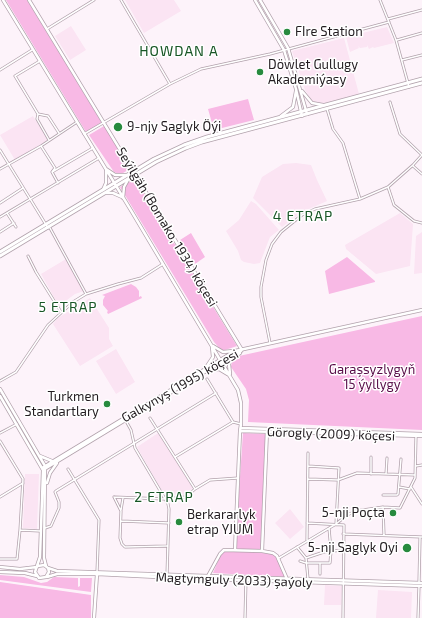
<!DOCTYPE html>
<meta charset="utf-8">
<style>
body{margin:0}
canvas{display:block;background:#fdf3fa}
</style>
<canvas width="422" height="618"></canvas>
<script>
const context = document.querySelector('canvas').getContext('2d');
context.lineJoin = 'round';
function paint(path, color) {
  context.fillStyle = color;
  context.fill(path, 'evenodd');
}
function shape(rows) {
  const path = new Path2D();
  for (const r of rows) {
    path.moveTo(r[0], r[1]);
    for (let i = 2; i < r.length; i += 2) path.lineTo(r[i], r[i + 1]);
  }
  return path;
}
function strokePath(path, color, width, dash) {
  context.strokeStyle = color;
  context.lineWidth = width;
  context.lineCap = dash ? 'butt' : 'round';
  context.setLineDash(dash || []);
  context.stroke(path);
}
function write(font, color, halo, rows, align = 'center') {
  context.font = font + ' "Exo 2",sans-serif';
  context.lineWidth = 3;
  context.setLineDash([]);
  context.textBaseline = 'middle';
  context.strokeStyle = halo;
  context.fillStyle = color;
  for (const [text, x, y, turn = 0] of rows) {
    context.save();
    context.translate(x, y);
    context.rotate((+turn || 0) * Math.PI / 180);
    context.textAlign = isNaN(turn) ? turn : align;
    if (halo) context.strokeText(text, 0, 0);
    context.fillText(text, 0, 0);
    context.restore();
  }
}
paint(shape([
 [125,0,174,0,181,11,144,33],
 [71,26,86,50,70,60,55,36],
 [387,27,394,43,374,48,373,47,369,49,367,45,367,47,360,48,358,46,359,48,350,52,346,37],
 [344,38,359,94,323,104,312,101,305,90,292,51],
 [33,116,48,140,15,160,0,135],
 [296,163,311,165,317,180,327,201,302,212,282,227,253,198,262,177,283,164],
 [251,201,256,204,279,230,270,237,268,242,260,263,254,264,244,262,241,260,238,251,226,231,239,220],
 [400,213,413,224,410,266,376,274,346,249,345,245],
 [422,232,422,273,414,274,416,236],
 [66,259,84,291,75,294,59,306,41,274],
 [90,298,109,328,109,339,113,346,80,366,53,324,58,318],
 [116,349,135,382,116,394,96,361],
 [158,433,193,488,186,496,165,496,137,447],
 [25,474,39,474,37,529,23,528],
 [290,509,304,527,290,539,275,523],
 [325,585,342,586,341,605,324,605],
 [378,590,412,592,411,618,376,618]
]), '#fbe4f3');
paint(shape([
 [6,0,27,0,102,123,86,132],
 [248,99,254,120,214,130,208,109],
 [104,126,129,167,128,170,123,173,119,174,114,172,89,135],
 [135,179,237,346,222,351,214,342,120,187],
 [191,233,205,257,195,264,180,240],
 [347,257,375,281,375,282,329,294,325,271],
 [131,284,136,287,139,291,139,297,141,296,142,298,108,314,107,312,108,311,103,305,103,300,105,296,102,295],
 [422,316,422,430,248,422,249,400,246,389,231,367,232,361,239,356],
 [243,433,266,434,261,553,276,554,286,577,213,573,222,552,235,550],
 [0,575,24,577,41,583,47,582,54,577,78,578,78,587,80,586,80,578,92,578,91,592,0,580],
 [0,582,91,595,91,618,0,618]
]), '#f8b9e5');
const street = shape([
 [121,0,170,84],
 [380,0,396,40,409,87],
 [388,19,422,10],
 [47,29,94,0],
 [397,40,422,33],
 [402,60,422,55],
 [40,61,15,76,38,114,48,116,59,133],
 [0,70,32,50],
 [390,102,400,134,422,155],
 [327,109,333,129,343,143,360,199],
 [38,114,37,119,49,140],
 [84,134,170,84,201,69,270,54,389,22],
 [41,146,55,168,52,172,58,183],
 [0,150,48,228],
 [413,166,422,174],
 [0,169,41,146,77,122],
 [52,172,93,148],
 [388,187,394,205,414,221,422,223],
 [0,203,23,188],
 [7,213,16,227],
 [0,217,99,158],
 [50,228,86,294],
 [0,232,14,223],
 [28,256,36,272,61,312],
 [270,343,261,297,261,287,266,260,272,244,281,232,302,215,315,209,360,199,388,187,413,165,422,155],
 [207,379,233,422,241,424],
 [0,381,16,372,48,325,73,302,86,294,118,284,141,278,163,264],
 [150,418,195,489],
 [126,421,131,430,135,448,168,504,169,509,167,575],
 [0,433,17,424],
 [0,441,23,479,20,530],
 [175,457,233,422],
 [308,466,339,468,336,524],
 [416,466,422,465],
 [68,469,99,520,97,572],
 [371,474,371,457],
 [386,474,387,458],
 [308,479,338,480,357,473,415,475],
 [399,487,410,489],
 [411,487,422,504],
 [383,495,397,495,398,494,401,459],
 [0,497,23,483],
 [114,497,165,499,186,497,195,489,210,480,238,478],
 [114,497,121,511,120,538,122,544,125,547,167,546],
 [121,510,123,498],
 [121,521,169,523],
 [307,523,344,525,343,618],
 [45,528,51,526,59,508,59,502,55,492,56,491,216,393],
 [343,534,422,537],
 [384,535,383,507,400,508,415,478,416,436],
 [307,540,308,453],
 [297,547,306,558],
 [279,558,336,524,347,515,356,511,383,507],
 [0,559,17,559,20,530,40,531],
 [300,561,306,563,330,563,331,551,329,528],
 [320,564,320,574],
 [308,579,306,558,324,552,343,550],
 [419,582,420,538],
 [245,618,246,580],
 [418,618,419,586]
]);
const secondary = shape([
 [3,0,132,212,238,390,241,403,241,424,240,431,235,550],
 [29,0,242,350],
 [255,0,284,50,296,89,302,116],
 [260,0,288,48,307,114],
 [302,91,312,103,323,105],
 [281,116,293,107,296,91],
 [106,169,115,175,127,175],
 [103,190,106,183,106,171],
 [106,193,113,193,122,197],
 [123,198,124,187,129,178],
 [213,346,223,352,233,351],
 [207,366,213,357,212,347],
 [208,370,219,369,229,375],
 [230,374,229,364,230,360,240,353],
 [0,389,45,466,44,558,46,566],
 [0,396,43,470,40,557,35,572,39,578,46,577,49,572,48,568,44,565,38,566],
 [241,428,422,434],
 [240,431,422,436],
 [40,456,52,461],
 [42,468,235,351,422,310],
 [43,470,226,359,241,351],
 [47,483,50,473,57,463],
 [262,551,267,430],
 [0,567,20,569,37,567],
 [48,568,57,571,422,583],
 [0,572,25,573,37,576],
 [208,576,220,554,224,550,262,551,273,553,277,556,287,579],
 [47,577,57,574,97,574,178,578,422,586],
 [94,618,97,574]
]);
const primary = shape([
 [0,252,154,159,184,145,207,137,422,79],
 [0,256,156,162,186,148,202,142,422,83]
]);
strokePath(street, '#b2a2ac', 3);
strokePath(secondary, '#b2a2ac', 4);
strokePath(primary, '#b2a2ac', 4.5);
strokePath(street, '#fff', 1.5);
strokePath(secondary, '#fff', 2.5);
strokePath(primary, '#fff', 3);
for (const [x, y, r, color] of [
 [287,32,4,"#278a3e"],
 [260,72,4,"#278a3e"],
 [118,127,5,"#278a3e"],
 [107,404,4,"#278a3e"],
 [393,513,4,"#278a3e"],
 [179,522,4,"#278a3e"],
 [407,548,5,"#278a3e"]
]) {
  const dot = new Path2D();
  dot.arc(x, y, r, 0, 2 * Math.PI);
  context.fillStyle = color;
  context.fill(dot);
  strokePath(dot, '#fff', 1.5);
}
write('13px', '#221c20', '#fff', [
 ["FIre Station",295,32],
 ["Döwlet Gullugy",268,65],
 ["Akademiýasy",268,80],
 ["9-njy Saglyk Öýi",127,127],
 ["Turkmen",99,397,"right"],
 ["Standartlary",99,412,"right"],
 ["5-nji Poçta",385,513,"right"],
 ["Berkararlyk",187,515],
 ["etrap YJUM",187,530],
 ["5-nji Saglyk Oyi",398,548,"right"]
], 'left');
write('13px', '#221c20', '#fff', [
 ["Seýilgäh (Bomako, 1934) köçesi",167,227,59],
 ["Galkynyş (1995) köçesi",180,386,-30],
 ["Görogly (2009) köçesi",331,434,2],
 ["Magtymguly (2033) şaýoly",234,580,2]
]);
write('13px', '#580c48', '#fff', [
 ["Garaşsyzlygyň",372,370],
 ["15 ýyllygy",372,385]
]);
context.letterSpacing = '1px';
write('14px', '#185626', '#fff', [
 ["HOWDAN A",179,51],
 ["4 ETRAP",303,216],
 ["5 ETRAP",68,307],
 ["2 ETRAP",164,497]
]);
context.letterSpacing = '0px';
</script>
